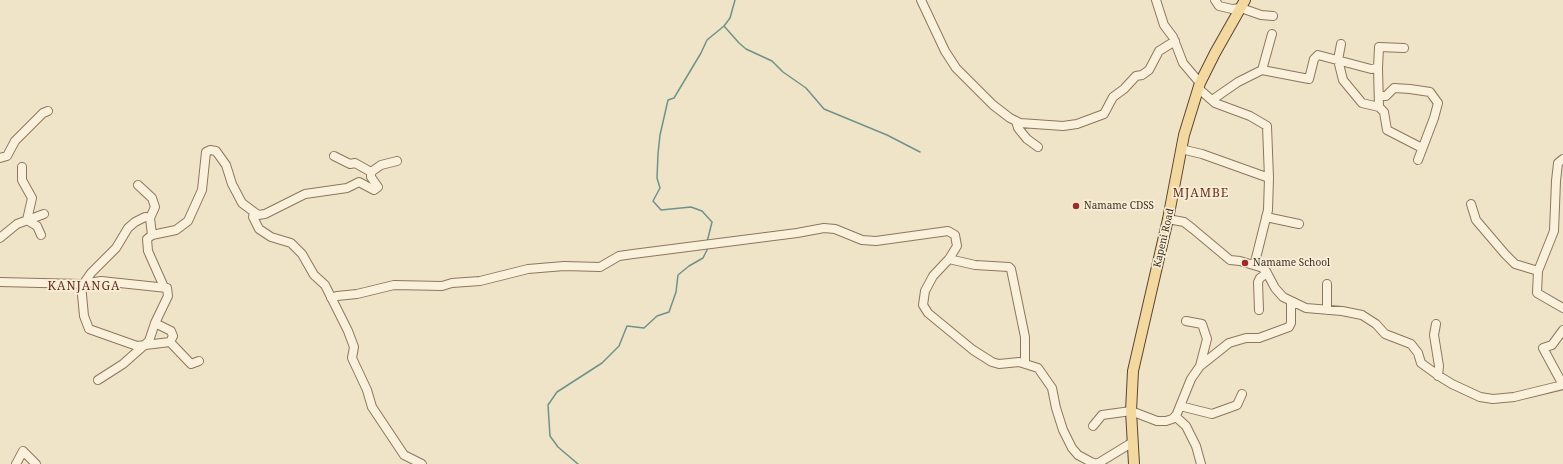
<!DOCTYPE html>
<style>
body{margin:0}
canvas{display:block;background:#f0e4c8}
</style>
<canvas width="1563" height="464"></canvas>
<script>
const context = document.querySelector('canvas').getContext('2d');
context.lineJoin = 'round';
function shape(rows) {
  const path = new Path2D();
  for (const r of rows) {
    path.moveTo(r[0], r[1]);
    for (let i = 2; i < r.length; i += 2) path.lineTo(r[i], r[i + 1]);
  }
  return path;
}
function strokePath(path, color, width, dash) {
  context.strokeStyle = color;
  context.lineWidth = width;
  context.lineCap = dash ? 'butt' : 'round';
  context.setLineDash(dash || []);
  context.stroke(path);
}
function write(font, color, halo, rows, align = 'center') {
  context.font = font + ' "Noto Serif",serif';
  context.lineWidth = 3.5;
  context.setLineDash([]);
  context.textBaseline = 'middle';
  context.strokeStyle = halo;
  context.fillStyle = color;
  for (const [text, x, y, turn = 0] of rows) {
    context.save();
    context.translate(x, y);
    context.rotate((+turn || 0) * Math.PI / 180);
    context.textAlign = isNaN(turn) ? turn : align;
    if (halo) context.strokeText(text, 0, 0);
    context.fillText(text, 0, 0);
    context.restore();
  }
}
strokePath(shape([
 [735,0,730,18,724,26,739,43,746,49,772,61,783,72,806,88,824,109,887,135,920,152],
 [707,242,712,222,702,211,691,207,661,210,653,201,660,188,657,178,658,154,660,135,668,100,674,98,701,53,707,40,724,26],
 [578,464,558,447,550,436,548,405,557,392,602,363,619,346,627,326,644,328,657,316,669,312,676,292,678,275,689,266,703,258,708,248]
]), '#6f938a', 1.5);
const minor = shape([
 [921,0,945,51,956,68,993,105,1010,118,1020,123,1063,126,1077,124,1104,114,1113,97,1124,89,1136,76,1142,75,1149,70,1159,51,1175,41],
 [1156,0,1164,25,1173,37,1183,63,1200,83],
 [1215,0,1219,6,1232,9,1241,8,1261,15,1273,16],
 [1341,44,1338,60,1343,80,1362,103,1379,107],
 [1378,68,1379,107,1384,112,1387,130,1422,148],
 [1262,70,1272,34],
 [1198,88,1215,103,1250,116,1267,126,1269,178,1268,210,1255,262,1266,271,1275,288,1283,297,1306,308,1342,311,1362,315,1376,324,1385,334,1411,344,1418,353,1421,363,1439,376,1452,384,1480,397,1493,399,1514,397,1563,385],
 [1379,96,1386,96,1394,88,1410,89,1430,92,1438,103,1434,118,1418,160],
 [1212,100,1238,82,1262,70,1309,79,1314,59,1318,55,1371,69,1378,68,1379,47,1404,48],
 [1016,121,1018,128,1027,139,1038,147],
 [1181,149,1202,154,1269,178],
 [334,156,350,164,355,163,371,172,381,165,397,161],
 [0,158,7,156,15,141,43,113,48,111],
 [1563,159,1558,163,1556,181,1554,231,1538,271,1537,293,1563,308],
 [22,167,22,180,32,198,27,220,37,226,41,235],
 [138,185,152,198,155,207,150,218,152,235,176,230,188,221,202,190,206,152,210,150,216,151,226,165,232,184,242,203,258,215,265,214,305,194,347,188,359,182,374,190,378,187,371,177,371,172],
 [1471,204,1476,220,1505,254,1515,264,1538,271],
 [254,213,253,217,259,229,271,237,291,243,302,254,314,275,325,285,348,331,354,347,352,358,367,390,372,407,404,455,422,464],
 [1266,217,1299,224],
 [1168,219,1184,222,1193,229,1230,260,1240,261,1260,267],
 [152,235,147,239,148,251,164,287],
 [0,238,17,224,44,214],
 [949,259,975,265,1009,267,1011,269,1025,337,1025,363],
 [0,282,81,284,101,281,167,288,168,296,155,323,149,341,123,364,98,380],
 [84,283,91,273,116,248,128,228,135,222,145,217,150,218],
 [81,284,84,316,89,329,137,346,170,342,191,364,199,361],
 [331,298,337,296,357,294,394,285,442,286,452,283,480,281,528,269,564,266,600,267,619,256,633,254,797,233,824,228,835,229,862,240,876,241,948,231,955,235,957,246,949,259,933,276,925,291,923,305,928,313,973,350,992,362,999,364,1019,362,1038,368,1052,388,1056,408,1063,430,1072,448,1078,455,1091,462,1097,464,1133,442],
 [1259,310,1258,282,1260,278,1267,273],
 [1327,310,1327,284],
 [1186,321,1202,324,1207,339,1200,366],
 [155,323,171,331,173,336,170,342],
 [1436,324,1434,335,1439,366,1438,376],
 [1563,330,1552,345,1543,348,1563,385],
 [1180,406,1212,414,1237,405,1242,394],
 [1175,416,1186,426,1196,446,1201,464],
 [1093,426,1102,415,1131,411,1157,421,1166,421,1172,419,1176,416,1191,379,1200,366,1229,343,1246,338,1259,338,1289,327,1291,323,1291,303],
 [16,464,23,451,36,464]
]);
const major = shape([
 [1134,464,1131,411,1133,371,1168,219,1184,135,1200,83,1215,53,1245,0]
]);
strokePath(minor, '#8d765c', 10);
strokePath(major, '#5b4430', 12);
strokePath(minor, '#faf1dc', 8);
strokePath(major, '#f3d9a0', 10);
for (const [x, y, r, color] of [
 [1076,206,4,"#9e2a2b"],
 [1245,263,4,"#9e2a2b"]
]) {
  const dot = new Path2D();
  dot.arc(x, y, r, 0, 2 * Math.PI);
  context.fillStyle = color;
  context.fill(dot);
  strokePath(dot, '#f7eed8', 1.5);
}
write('10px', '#3d2e20', '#f7eed8', [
 ["Namame CDSS",1084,206],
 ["Namame School",1253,263]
], 'left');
write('10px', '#3d2e20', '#f7eed8', [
 ["Kapeni Road",1164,238,-77]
]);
context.letterSpacing = '1px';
write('12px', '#6b2e1e', '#f7eed8', [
 ["MJAMBE",1201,194],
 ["KANJANGA",84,287]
]);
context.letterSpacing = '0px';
</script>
